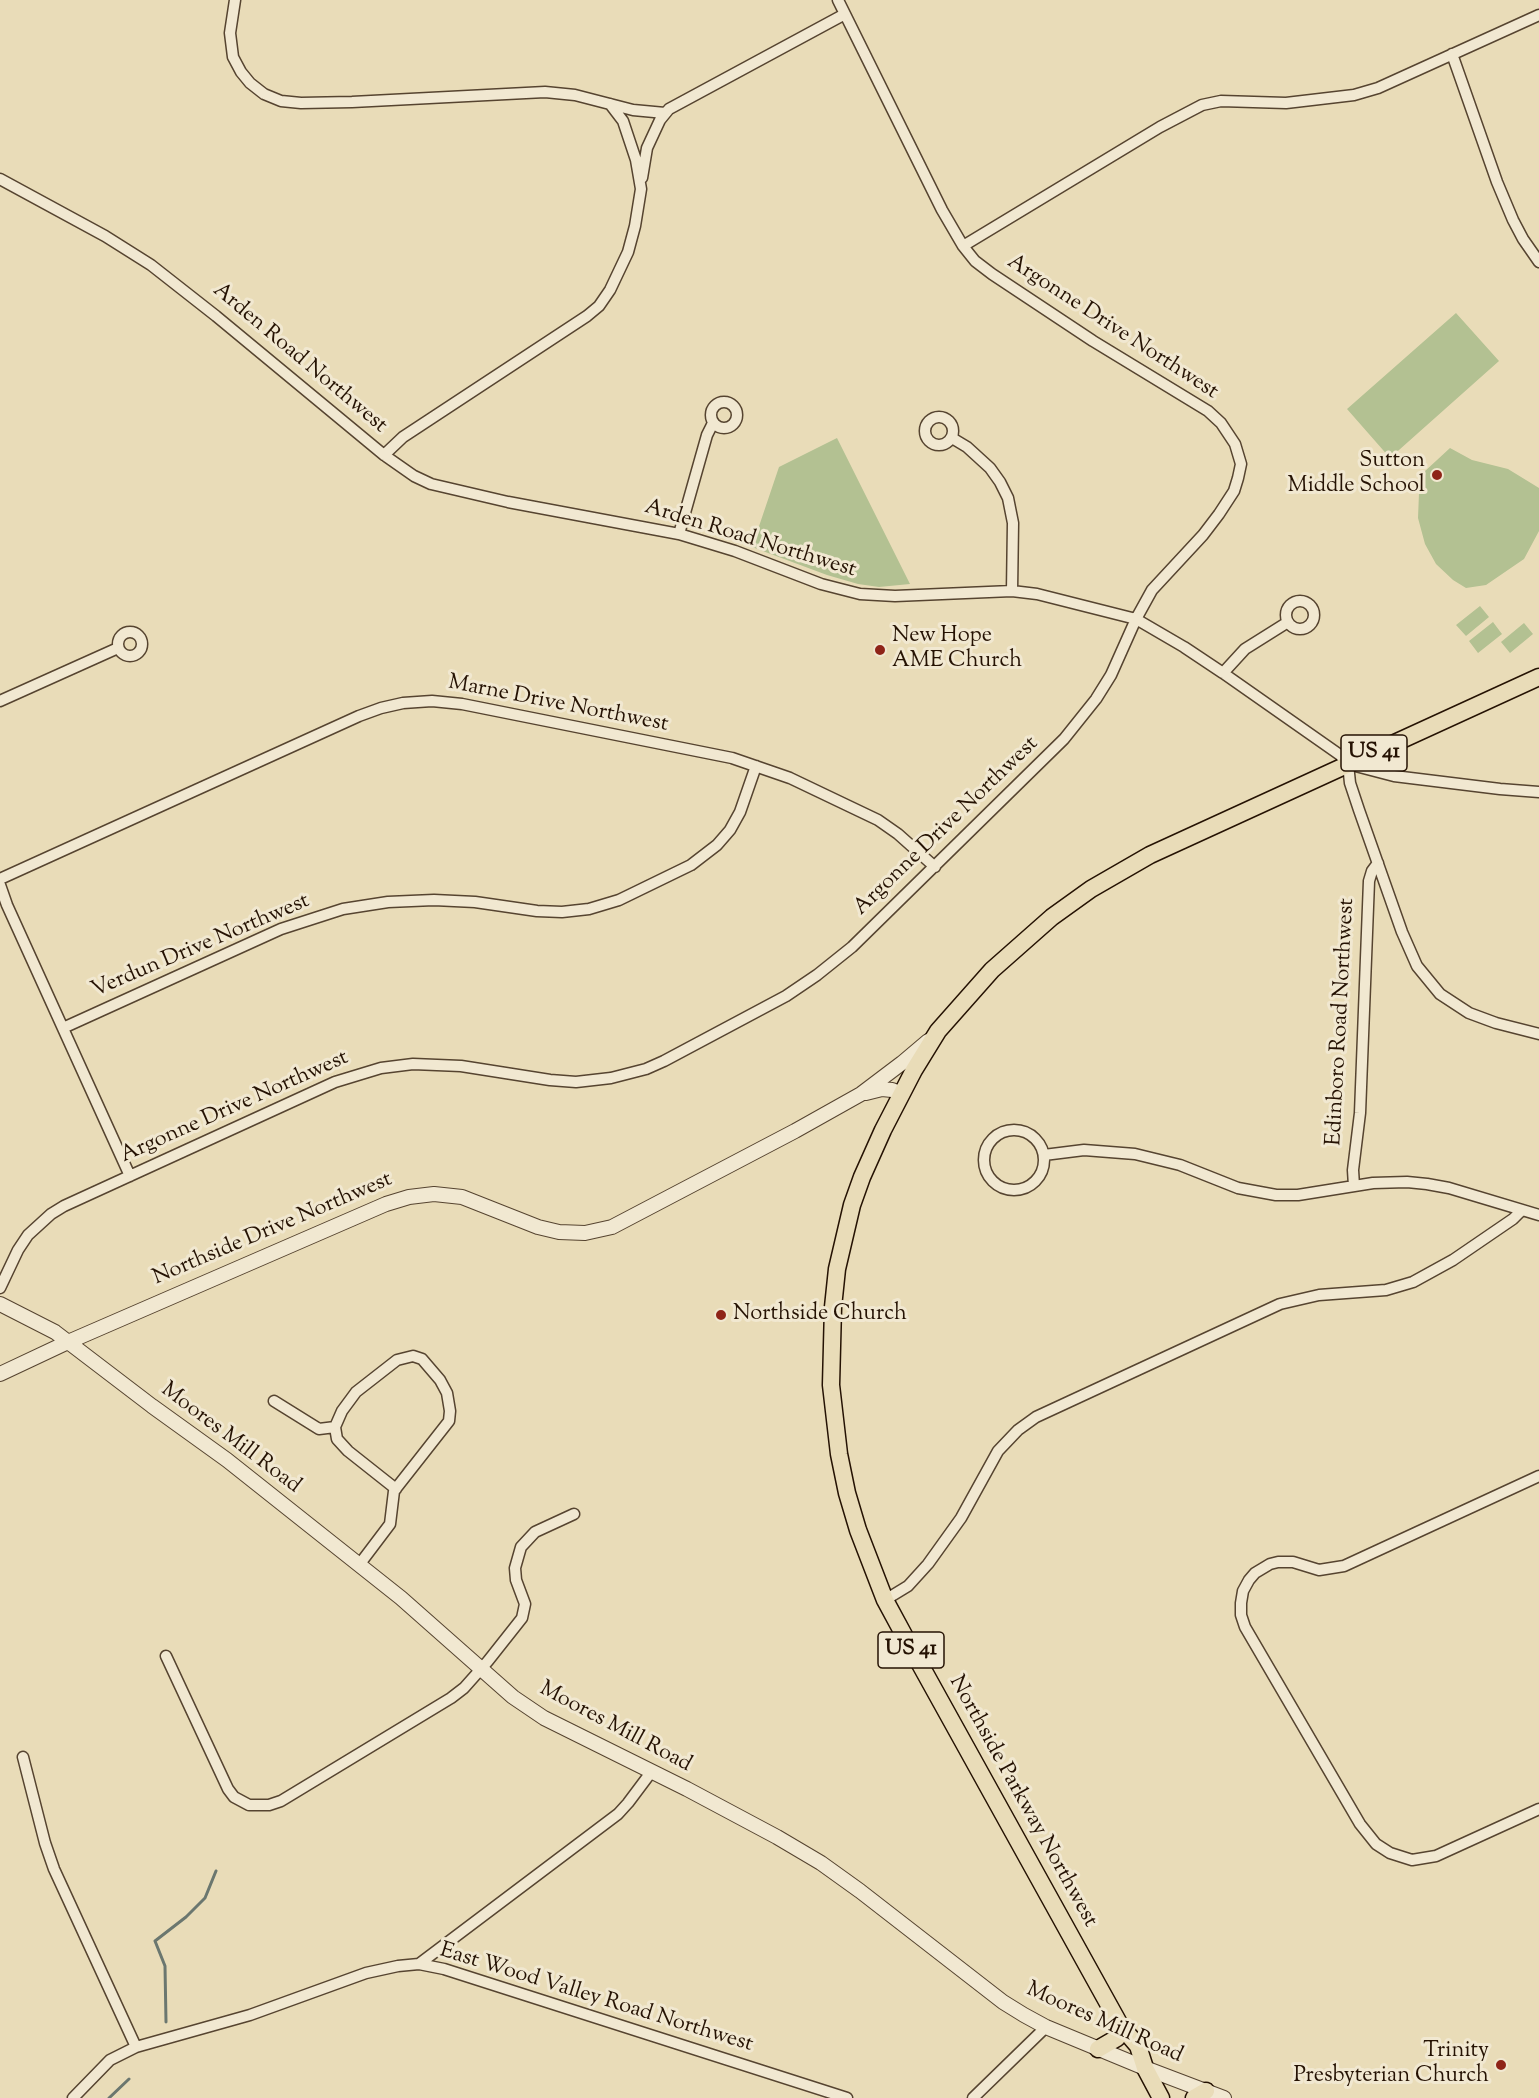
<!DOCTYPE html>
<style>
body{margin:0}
canvas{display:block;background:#e9dcb8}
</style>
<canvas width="1539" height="2098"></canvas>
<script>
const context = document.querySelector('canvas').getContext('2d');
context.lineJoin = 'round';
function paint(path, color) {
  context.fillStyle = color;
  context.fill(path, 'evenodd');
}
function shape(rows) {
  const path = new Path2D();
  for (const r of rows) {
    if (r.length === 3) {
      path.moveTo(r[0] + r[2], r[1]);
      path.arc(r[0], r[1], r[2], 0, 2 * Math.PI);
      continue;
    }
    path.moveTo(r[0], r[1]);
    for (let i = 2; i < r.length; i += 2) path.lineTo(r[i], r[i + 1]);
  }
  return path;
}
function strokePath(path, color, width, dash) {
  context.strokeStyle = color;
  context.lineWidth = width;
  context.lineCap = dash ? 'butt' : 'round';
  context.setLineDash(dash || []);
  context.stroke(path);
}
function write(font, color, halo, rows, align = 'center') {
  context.font = font + ' "Sorts Mill Goudy",serif';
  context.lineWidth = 6;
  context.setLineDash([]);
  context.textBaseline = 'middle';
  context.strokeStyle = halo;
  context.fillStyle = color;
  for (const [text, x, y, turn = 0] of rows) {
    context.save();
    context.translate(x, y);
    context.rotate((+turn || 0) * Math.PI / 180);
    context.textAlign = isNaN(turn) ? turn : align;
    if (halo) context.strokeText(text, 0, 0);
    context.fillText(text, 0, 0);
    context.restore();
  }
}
paint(shape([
 [1456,313,1499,361,1390,458,1347,409],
 [837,438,910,584,879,587,858,584,827,575,752,547,779,467],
 [1450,448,1472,460,1508,469,1539,488,1539,531,1524,559,1486,585,1466,588,1453,580,1436,564,1425,544,1418,518,1419,493,1424,472],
 [1480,606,1489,617,1466,636,1456,625],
 [1493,622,1502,634,1478,653,1469,641],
 [1524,623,1533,634,1510,653,1501,642]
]), '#b3c192');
strokePath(shape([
 [166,2022,165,1966,155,1941,186,1917,205,1898,216,1871],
 [109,2098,129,2079]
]), '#6b776f', 3);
const minor = shape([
 [235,0,230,33,233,57,241,72,250,83,264,94,281,101,301,103,352,102,545,92,575,95,633,110,665,113],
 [1452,54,1497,182,1513,220,1523,239,1539,262],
 [642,178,647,148,660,120,669,109,845,14],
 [0,179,105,236,151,265,216,316,384,455,414,476,431,484,508,502,679,534,735,551,821,584,860,594,895,596,1012,591,1037,594,1136,619,1184,647,1223,673,1340,755,1348,764,1394,776,1500,789,1539,792],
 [963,246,1160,127,1202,105,1221,101,1286,103,1354,95,1378,88,1539,15],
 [724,415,13],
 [939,431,14],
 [952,438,967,447,990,468,1000,482,1008,498,1013,523,1012,591],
 [384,455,403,437,587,316,599,306,610,290,628,252,635,226,641,189,636,160,623,121,610,104],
 [679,534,707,435,713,423],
 [1300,615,14],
 [130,644,12],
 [1223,673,1245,649,1288,622],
 [0,701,118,648],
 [1348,764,1350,783,1359,810,1402,932,1417,966,1440,994,1469,1013,1496,1023,1539,1034],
 [0,879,359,716,381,708,403,703,432,701,462,704,732,758,790,778,878,820,898,834,935,867],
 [0,885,7,905,130,1176],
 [63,1028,281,929,343,909,388,902,434,900,475,902,537,911,562,912,589,909,619,900,691,865,717,845,730,830,740,812,756,766],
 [1014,1160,30],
 [1044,1155,1084,1150,1135,1154,1180,1165,1238,1188,1276,1195,1298,1195,1373,1183,1407,1182,1427,1184,1449,1188,1539,1215],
 [1354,1186,1353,1170,1360,1113,1369,881,1372,871,1378,863],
 [0,1288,18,1250,28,1235,51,1214,64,1206,335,1082,381,1068,413,1064,461,1066,550,1080,576,1082,611,1078,646,1069,664,1061,786,996,817,975,852,947,1064,739,1096,699,1111,675,1136,619,1152,590,1203,535,1219,514,1234,491,1238,478,1241,464,1235,444,1221,423,1208,411,1093,341,992,274,975,261,963,246,942,210,838,0],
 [274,1401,319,1429,335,1427],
 [1539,1476,1344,1566,1319,1570,1293,1562,1278,1562,1270,1564,1255,1573,1249,1580,1243,1591,1241,1603,1241,1615,1245,1627,1360,1824,1376,1844,1390,1853,1412,1860,1436,1856,1539,1809],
 [359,1565,390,1524,394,1491,449,1421,450,1411,447,1393,440,1380,422,1359,413,1356,397,1360,356,1392,342,1411,335,1427,337,1439,348,1451,396,1489],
 [885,1600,908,1586,928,1564,961,1518,998,1451,1018,1430,1036,1417,1280,1304,1319,1295,1386,1290,1413,1282,1453,1260,1513,1219,1522,1210],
 [166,1656,228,1789,234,1797,249,1805,269,1805,281,1801,451,1698,464,1688,488,1661,522,1618,525,1604,516,1580,515,1568,521,1547,535,1532,574,1514],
 [23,1757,45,1843,54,1869,136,2047],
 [419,1964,618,1814,628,1803,652,1771],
 [73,2098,110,2060,136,2047,250,2015,366,1973,398,1966,419,1964,444,1969,847,2098],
 [973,2098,1046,2027]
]);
const tertiary = shape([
 [866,1093,882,1089,892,1090,902,1094],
 [0,1304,55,1332,152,1406,227,1460,401,1598,513,1697,544,1718,687,1789,777,1837,821,1863,860,1891,1003,2002,1024,2015,1046,2027,1145,2068,1224,2098],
 [0,1374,68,1342,386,1204,409,1197,434,1194,462,1197,538,1227,559,1232,585,1233,612,1227,795,1131,861,1094,902,1063,928,1041]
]);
const primary = shape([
 [1098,2049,1117,2038,1120,2025],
 [1161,2098,1145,2068,1138,2046,1120,2025,905,1637,885,1600,858,1530,847,1493,839,1454,831,1385,833,1307,837,1269,852,1205,862,1177,883,1130,914,1070,938,1031,992,970,1052,917,1091,889,1150,855,1539,677],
 [1194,2098,1206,2091]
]);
strokePath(minor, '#564430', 13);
strokePath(tertiary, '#564430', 16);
strokePath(primary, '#251203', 19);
strokePath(minor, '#f1e8d1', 10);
strokePath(tertiary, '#f1e8d1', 14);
strokePath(primary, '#e9dcb8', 16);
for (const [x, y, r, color] of [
 [1437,475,6,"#8f2418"],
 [880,650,6,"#8f2418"],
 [721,1315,6,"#8f2418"],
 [1501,2065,6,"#8f2418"]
]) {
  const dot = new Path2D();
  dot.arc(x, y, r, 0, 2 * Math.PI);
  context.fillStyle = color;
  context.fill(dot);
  strokePath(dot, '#f1e8d1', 2);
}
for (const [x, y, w] of [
 [1374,753,66],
 [911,1650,66]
]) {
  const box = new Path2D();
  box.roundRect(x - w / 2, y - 18, w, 36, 4.5);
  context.fillStyle = '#f1e8d1';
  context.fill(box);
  strokePath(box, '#251203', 1.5);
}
write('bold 21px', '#251203', null, [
 ["US 41",1374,753],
 ["US 41",911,1650]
]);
write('22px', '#251203', '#f1e8d1', [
 ["Argonne Drive Northwest",1112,328,33],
 ["Arden Road Northwest",299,359,40],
 ["Arden Road Northwest",750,540,17],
 ["Marne Drive Northwest",558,705,11],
 ["Argonne Drive Northwest",947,827,-44],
 ["Verdun Drive Northwest",201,947,-23],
 ["Edinboro Road Northwest",1342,1022,-87],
 ["Argonne Drive Northwest",235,1108,-24],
 ["Northside Drive Northwest",273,1230,-23],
 ["Moores Mill Road",230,1439,37],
 ["Moores Mill Road",615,1728,28],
 ["Northside Parkway Northwest",1022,1802,61],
 ["East Wood Valley Road Northwest",596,1999,17],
 ["Moores Mill Road",1104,2024,24]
]);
write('22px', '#251203', '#f1e8d1', [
 ["Sutton",1425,462],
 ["Middle School",1425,487],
 ["New Hope",892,637,"left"],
 ["AME Church",892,662,"left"],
 ["Northside Church",733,1315,"left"],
 ["Trinity",1489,2052],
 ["Presbyterian Church",1489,2077]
], 'right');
</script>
